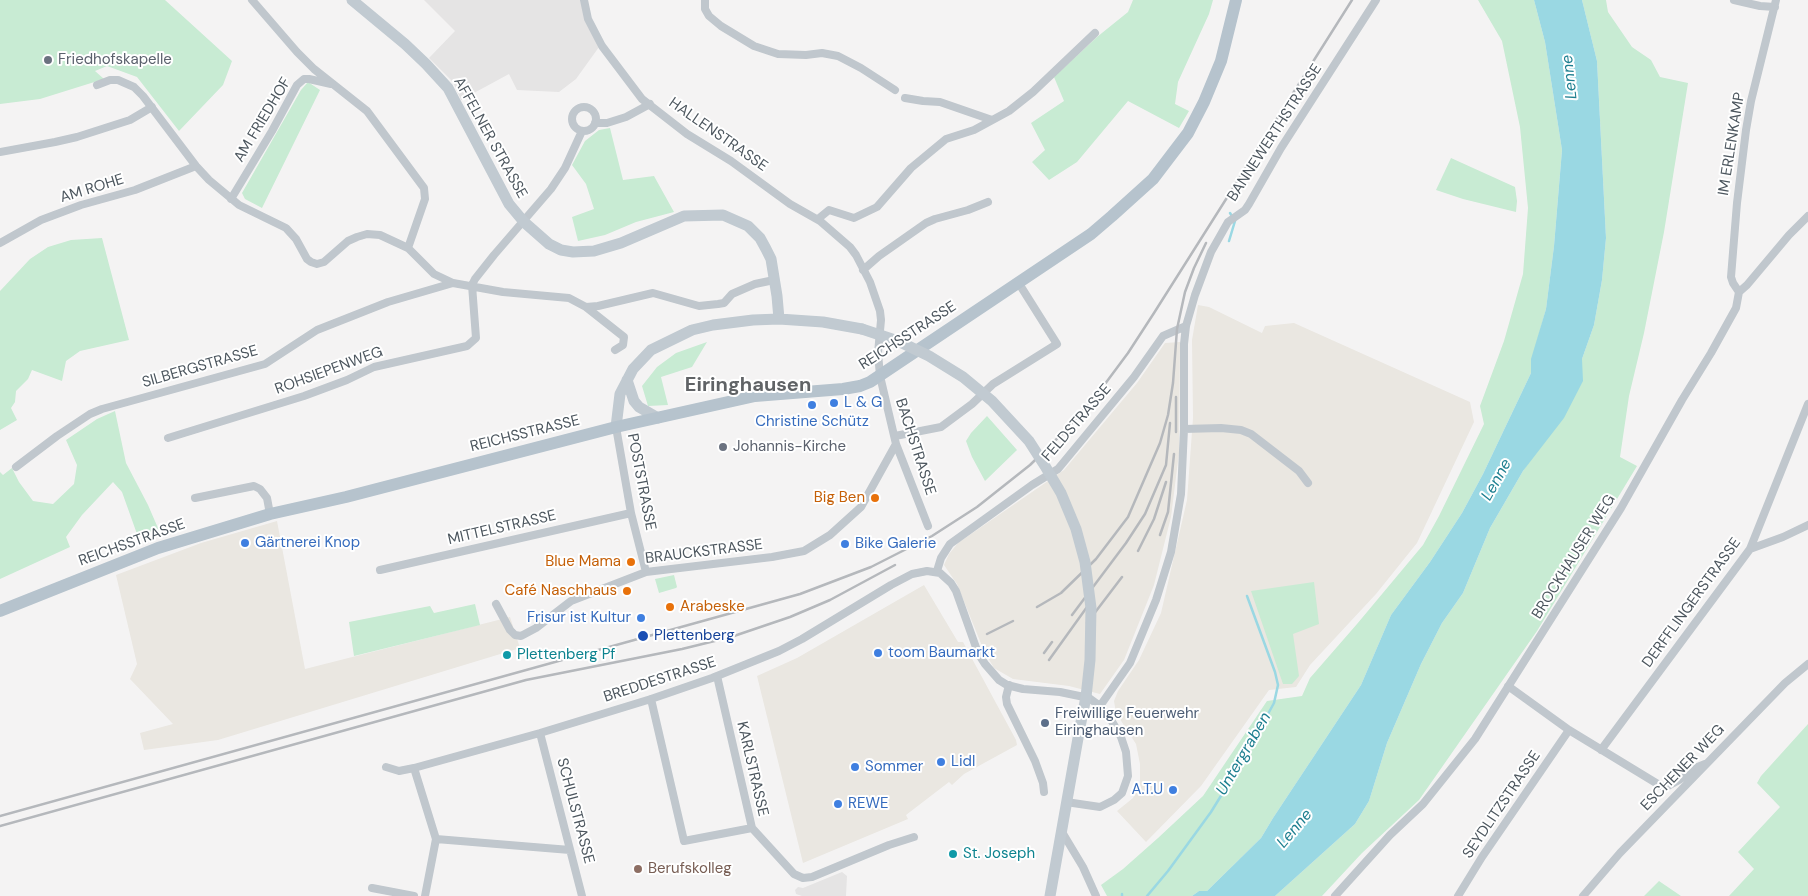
<!DOCTYPE html>
<meta charset="utf-8">
<style>
body{margin:0}
canvas{display:block;background:#f4f3f3}
</style>
<canvas width="1808" height="896"></canvas>
<script>
const context = document.querySelector('canvas').getContext('2d');
context.lineJoin = 'round';
function paint(path, color) {
  context.fillStyle = color;
  context.fill(path, 'evenodd');
}
function shape(rows) {
  const path = new Path2D();
  for (const r of rows) {
    if (r.length === 3) {
      path.moveTo(r[0] + r[2], r[1]);
      path.arc(r[0], r[1], r[2], 0, 2 * Math.PI);
      continue;
    }
    path.moveTo(r[0], r[1]);
    for (let i = 2; i < r.length; i += 2) path.lineTo(r[i], r[i + 1]);
  }
  return path;
}
function strokePath(path, color, width, dash) {
  context.strokeStyle = color;
  context.lineWidth = width;
  context.lineCap = dash ? 'butt' : 'round';
  context.setLineDash(dash || []);
  context.stroke(path);
}
function write(font, color, halo, rows, align = 'center') {
  context.font = font + ' "DM Sans",sans-serif';
  context.lineWidth = 4;
  context.setLineDash([]);
  context.textBaseline = 'middle';
  context.strokeStyle = halo;
  context.fillStyle = color;
  for (const [text, x, y, turn = 0] of rows) {
    context.save();
    context.translate(x, y);
    context.rotate((+turn || 0) * Math.PI / 180);
    context.textAlign = isNaN(turn) ? turn : align;
    if (halo) context.strokeText(text, 0, 0);
    context.fillText(text, 0, 0);
    context.restore();
  }
}
paint(shape([
 [1198,305,1209,307,1262,333,1265,326,1294,323,1470,402,1474,422,1417,543,1376,594,1310,665,1296,687,1269,690,1201,786,1146,842,1117,811,1133,798,1140,784,1140,764,1136,744,1116,713,1114,701,1118,691,1139,660,1161,613,1187,500,1193,418,1192,340],
 [1180,342,1179,453,1171,517,1154,585,1124,660,1100,694,1069,686,1013,679,994,668,984,651,957,584,944,565,949,554,958,543,1064,470,1137,383,1165,343],
 [277,521,305,669,510,617,520,648,218,740,144,750,140,733,173,724,130,679,137,664,116,575,201,543],
 [924,585,958,642,963,642,1016,740,1017,745,964,774,952,785,949,782,906,815,908,819,803,863,757,676,797,658]
]), '#eae7e1');
paint(shape([
 [424,0,582,0,599,47,576,79,559,92,517,90,509,74,461,100,453,82,429,58,455,31],
 [842,872,847,876,846,896,802,896,796,894,795,890,798,887,803,888]
]), '#e5e4e4');
paint(shape([
 [0,0,165,0,232,61,223,85,179,131,137,77,107,66,95,71,104,79,40,99,0,104],
 [1133,0,1213,0,1209,14,1178,82,1175,104,1189,111,1179,128,1128,101,1077,162,1049,180,1032,162,1045,150,1031,123,1064,101,1054,77,1097,37,1128,12],
 [1478,0,1534,0,1545,42,1562,150,1554,246,1546,309,1532,359,1531,373,1483,474,1462,513,1430,562,1391,615,1361,685,1273,818,1261,838,1207,891,1199,891,1192,896,1107,896,1101,885,1123,869,1158,838,1203,796,1267,701,1302,696,1310,678,1357,624,1423,545,1439,516,1484,424,1480,406,1504,341,1523,274,1528,208,1520,127,1502,41],
 [1582,0,1606,0,1608,12,1632,47,1651,60,1660,77,1688,83,1664,232,1644,333,1629,396,1620,457,1637,466,1537,631,1419,800,1362,853,1322,896,1275,896,1355,824,1369,801,1387,743,1421,664,1442,623,1463,593,1490,528,1523,471,1582,381,1582,359,1594,325,1602,280,1606,238,1597,61],
 [308,82,320,90,262,208,245,199,242,193,301,90],
 [610,128,623,180,654,176,674,212,636,222,605,235,578,241,572,217,594,209,586,184,572,165,585,141,599,130],
 [1451,158,1515,187,1517,201,1516,212,1463,199,1436,190],
 [102,238,129,340,80,351,66,361,62,381,32,370,28,379,16,391,15,402,11,408,17,420,0,430,0,291,30,259,48,247,71,240],
 [707,342,692,367,661,377,668,405,648,406,642,386,657,367,676,353],
 [115,411,126,463,148,505,161,535,137,534,122,492,113,482,82,515,66,537,70,547,0,579,0,472,3,475,12,468,19,482,33,501,53,504,74,484,77,465,66,440,97,419],
 [987,416,1017,450,985,481,972,457,966,441,971,433],
 [674,575,677,587,676,588,659,593,655,579],
 [1314,582,1319,624,1293,634,1299,676,1292,684,1283,684,1251,591],
 [475,604,480,625,354,656,349,622,430,606,434,613],
 [1808,724,1808,896,1729,896,1754,869,1738,852,1780,807,1757,783,1761,776],
 [1659,881,1681,896,1644,896]
]), '#c8ebd3');
paint(shape([
 [1534,0,1582,0,1597,61,1606,238,1602,280,1594,325,1582,359,1583,381,1564,418,1523,471,1490,528,1463,593,1442,623,1421,664,1387,743,1369,801,1355,824,1275,896,1192,896,1199,891,1207,891,1261,838,1273,818,1361,685,1391,615,1430,562,1462,513,1483,474,1531,373,1531,359,1546,309,1554,246,1562,150,1545,42]
]), '#9ad8e3');
strokePath(shape([
 [1229,241,1235,221,1230,213],
 [1122,896,1122,894],
 [1147,896,1168,871,1211,812,1240,765,1274,703,1278,685,1275,672,1247,596]
]), '#9ad8e3', 2.5);
strokePath(shape([
 [252,0,297,52,314,69,367,111,424,188,425,199,408,248],
 [584,0,588,19,602,46,642,99,687,134,731,161,790,204,820,221,850,247,856,255,870,282,880,311,881,320,878,353,880,376,896,444,928,526],
 [705,0,705,9,709,16,721,26,754,46,778,54,806,55,822,53,838,56,861,68,895,90],
 [1734,0,1760,6,1775,7],
 [97,85,110,80,118,80,134,87,143,96,196,166,209,180,239,205,286,228,296,239,307,259,311,262,317,264,324,262,348,241,357,237,367,234,380,235,408,248,434,274,453,283,503,292,569,298,586,307,598,306,653,293,699,306,718,304,724,303,732,294,755,284,774,280],
 [905,98,923,101,940,102,992,120],
 [584,119,12],
 [595,123,607,123,626,117,650,104],
 [0,152,55,142,77,137,130,120,152,107],
 [231,199,272,131,297,85,304,79,309,79,331,84],
 [818,219,829,210,854,218,877,207,911,168,946,139,974,130,1009,111,1033,92,1095,33],
 [0,243,41,220,81,205,135,190,196,166],
 [863,270,879,256,926,223,935,219,968,210,988,202],
 [472,285,475,279,494,255,551,189,565,168,582,131],
 [1739,292,1733,283,1731,277,1737,203,1746,130,1751,101,1776,0],
 [586,307,624,337,623,345,615,350],
 [616,427,631,513,646,572],
 [1184,429,1221,428,1241,430,1251,434,1299,471,1308,483],
 [895,436,941,427,972,404,993,384,1057,344,1018,282],
 [168,438,304,396,347,380,374,367,467,346,476,338,472,285],
 [16,467,57,436,90,414,102,409,265,364,317,330,388,302,453,283],
 [195,498,254,486,260,489,267,498,270,514],
 [1750,549,1783,537,1808,525],
 [380,570,631,513],
 [937,571,941,558,950,544,1032,485,1058,469,1134,377,1163,336,1186,326],
 [496,604,510,630,515,635,521,636,536,628,571,601,646,572,772,557,804,551,830,535,861,507,896,444],
 [717,676,752,828,794,874,803,878,812,877,889,845,914,837],
 [1009,685,1006,697,1007,704,1035,761,1043,783,1044,792],
 [1508,686,1569,730,1661,786,1668,786,1679,780,1695,768,1705,764],
 [651,699,684,841,752,828],
 [1100,706,1130,663,1156,600,1171,552,1181,494,1184,429,1184,344,1186,326,1195,295,1211,252,1228,222,1245,210,1249,204,1281,148,1376,0],
 [540,733,582,896],
 [1601,750,1750,549,1808,404],
 [386,767,399,771,414,768,540,733,651,699,712,678,779,651,802,639,891,585,912,574,927,571,940,573,951,583,956,591,978,653,985,664,999,680,1007,685,1023,689,1060,692,1089,698,1100,706,1110,718,1121,737,1126,752,1128,776,1122,793,1114,800,1100,807,1066,802],
 [414,768,436,839,425,896],
 [1062,832,1083,867,1096,896],
 [436,839,570,850],
 [372,888,414,896],
 [1335,896,1390,835,1423,804,1475,739,1621,508,1682,400,1711,353,1736,308,1739,292,1747,285,1789,235,1808,216],
 [1458,896,1482,857,1569,730],
 [1583,896,1620,853,1785,683,1808,664]
]), '#c0c7cd', 8);
strokePath(shape([
 [352,0,405,44,426,64,448,88,509,204,524,222,549,244,561,250,573,252,594,251,621,243,684,216,723,215,748,226,760,238,766,249,771,259,777,296,779,319],
 [627,380,634,401,639,407,658,418],
 [616,427,620,394,633,369,651,350,692,330,713,325,753,320,779,319,823,322,862,329],
 [1050,896,1080,727]
]), '#c1cad1', 11);
strokePath(shape([
 [0,611,158,548,270,514,346,497,616,427,755,396,843,389,860,386,870,382,1091,234,1112,216,1153,179,1188,133,1204,102,1221,61,1236,0]
]), '#b6c3cd', 12);
strokePath(shape([
 [1176,432,1176,397],
 [1160,535,1168,512,1174,454],
 [1138,551,1154,519,1166,482],
 [1037,607,1061,593,1096,559,1128,517,1160,443,1168,415,1173,383,1177,329,1185,292,1194,268,1206,243],
 [1072,615,1126,543,1145,514,1166,465,1170,423],
 [1087,623,1122,577],
 [987,634,1013,621],
 [1044,653,1052,642],
 [1049,660,1087,607],
 [0,816,800,594,871,567,932,536,977,507,1030,465,1066,430,1099,392,1128,353,1154,313,1352,0],
 [0,826,526,680,682,649,731,637,790,617,830,600,895,565]
]), '#b5b8bc', 2.5);
strokePath(shape([
 [862,329,898,341,929,356,963,377,992,401,1029,441,1045,466,1061,493,1076,529,1085,562,1091,608,1090,660,1086,697,1080,727]
]), '#c1cad1', 11);
for (const [x, y, r, color] of [
 [48,60,5,"#6b7280"],
 [834,403,5,"#3f7fe0"],
 [812,405,5,"#3f7fe0"],
 [723,447,5,"#6b7280"],
 [875,498,5,"#e8710a"],
 [245,543,5,"#3f7fe0"],
 [845,544,5,"#3f7fe0"],
 [631,562,5,"#e8710a"],
 [627,591,5,"#e8710a"],
 [670,607,5,"#e8710a"],
 [641,618,5,"#3f7fe0"],
 [643,636,6,"#1a4fb4"],
 [878,653,5,"#3f7fe0"],
 [507,655,5,"#0f9aa8"],
 [1045,723,5,"#5c6f8a"],
 [941,762,5,"#3f7fe0"],
 [855,767,5,"#3f7fe0"],
 [1173,790,5,"#3f7fe0"],
 [838,804,5,"#3f7fe0"],
 [953,854,5,"#0f9aa8"],
 [638,869,5,"#8d6e63"]
]) {
  const dot = new Path2D();
  dot.arc(x, y, r, 0, 2 * Math.PI);
  context.fillStyle = color;
  context.fill(dot);
  strokePath(dot, '#fff', 2);
}
write('15px', '#5b616d', '#fff', [
 ["Friedhofskapelle",58,60],
 ["Johannis-Kirche",733,447]
], 'left');
write('15px', '#4c565e', '#fff', [
 ["AM FRIEDHOF",263,120,-59],
 ["BANNEWERTHSTRASSE",1275,133,-57],
 ["HALLENSTRASSE",718,135,35],
 ["AFFELNER STRASSE",490,138,61],
 ["IM ERLENKAMP",1732,144,-81],
 ["AM ROHE",92,189,-17],
 ["REICHSSTRASSE",908,336,-33],
 ["SILBERGSTRASSE",200,367,-16],
 ["ROHSIEPENWEG",329,371,-20],
 ["FELDSTRASSE",1077,423,-49],
 ["REICHSSTRASSE",525,434,-14],
 ["BACHSTRASSE",915,447,72],
 ["POSTSTRASSE",641,482,79],
 ["MITTELSTRASSE",502,528,-13],
 ["REICHSSTRASSE",132,543,-20],
 ["BRAUCKSTRASSE",704,552,-7],
 ["BROCKHAUSER WEG",1574,557,-58],
 ["DERFFLINGERSTRASSE",1692,603,-54],
 ["BREDDESTRASSE",660,680,-18],
 ["ESCHENER WEG",1683,768,-46],
 ["KARLSTRASSE",752,769,77],
 ["SEYDLITZSTRASSE",1502,805,-56],
 ["SCHULSTRASSE",575,811,75]
]);
write('15px', '#366cbe', '#fff', [
 ["L & G",844,403],
 ["Christine Schütz",812,422,"center"],
 ["Gärtnerei Knop",255,543],
 ["Bike Galerie",855,544],
 ["Frisur ist Kultur",631,618,"right"],
 ["toom Baumarkt",888,653],
 ["Lidl",951,762],
 ["Sommer",865,767],
 ["A.T.U",1163,790,"right"],
 ["REWE",848,804]
], 'left');
write('15px', '#c56008', '#fff', [
 ["Big Ben",865,498],
 ["Blue Mama",621,562],
 ["Café Naschhaus",617,591],
 ["Arabeske",680,607,"left"]
], 'right');
write('15px', '#164399', '#fff', [
 ["Plettenberg",654,636]
], 'left');
write('15px', '#0d838f', '#fff', [
 ["Plettenberg Pf",517,655],
 ["St. Joseph",963,854]
], 'left');
write('15px', '#4e5e75', '#fff', [
 ["Freiwillige Feuerwehr",1055,714],
 ["Eiringhausen",1055,731]
], 'left');
write('15px', '#785e54', '#fff', [
 ["Berufskolleg",648,869]
], 'left');
write('italic 16px', '#1e7f90', '#fff', [
 ["Lenne",1570,77,-96],
 ["Lenne",1497,480,-61],
 ["Untergraben",1244,754,-60],
 ["Lenne",1295,829,-50]
]);
write('bold 20px', '#606366', '#fff', [
 ["Eiringhausen",748,386]
]);
</script>
